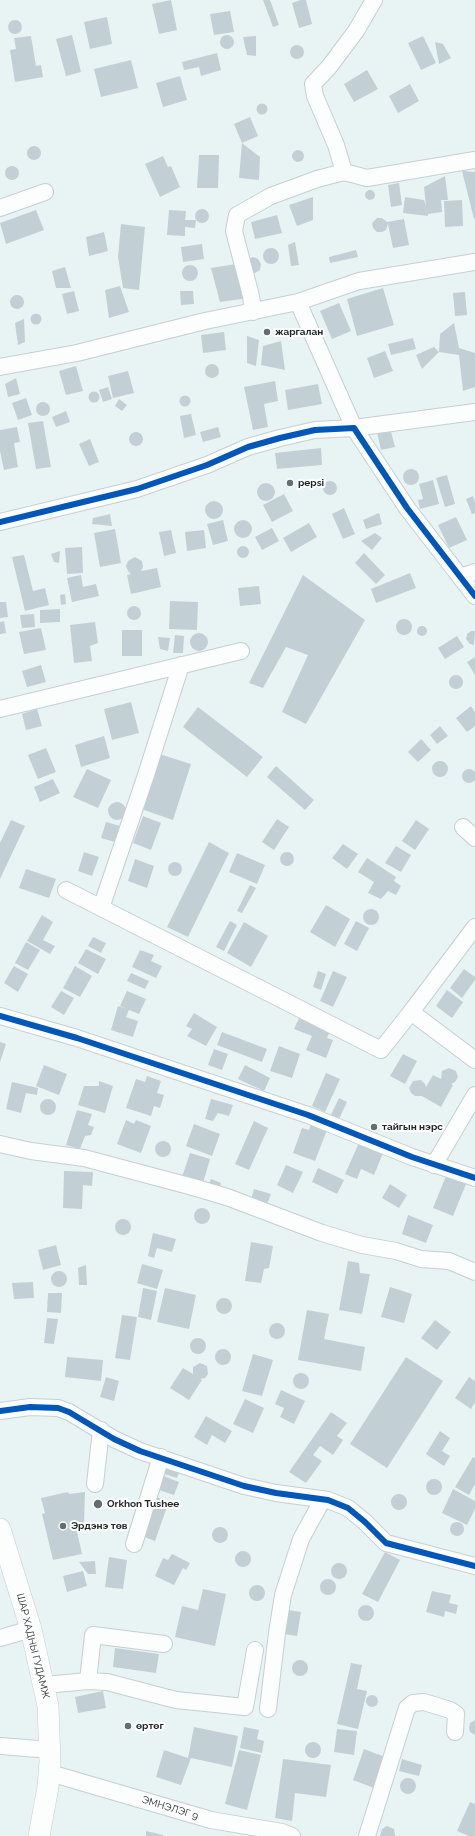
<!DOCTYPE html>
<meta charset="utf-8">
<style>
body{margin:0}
canvas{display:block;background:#e8f3f4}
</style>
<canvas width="475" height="1836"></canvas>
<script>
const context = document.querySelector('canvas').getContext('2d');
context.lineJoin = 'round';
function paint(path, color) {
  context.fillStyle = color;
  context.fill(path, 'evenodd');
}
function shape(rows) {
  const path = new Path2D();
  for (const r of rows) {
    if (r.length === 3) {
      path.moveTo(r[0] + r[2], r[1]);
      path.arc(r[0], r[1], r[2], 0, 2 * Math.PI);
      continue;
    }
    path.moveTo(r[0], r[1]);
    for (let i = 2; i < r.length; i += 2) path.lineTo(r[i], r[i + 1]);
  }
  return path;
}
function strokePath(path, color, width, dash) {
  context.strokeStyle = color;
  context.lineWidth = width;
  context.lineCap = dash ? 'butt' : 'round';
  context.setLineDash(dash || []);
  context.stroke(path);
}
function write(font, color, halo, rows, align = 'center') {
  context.font = font + ' Raleway,sans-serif';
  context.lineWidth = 4;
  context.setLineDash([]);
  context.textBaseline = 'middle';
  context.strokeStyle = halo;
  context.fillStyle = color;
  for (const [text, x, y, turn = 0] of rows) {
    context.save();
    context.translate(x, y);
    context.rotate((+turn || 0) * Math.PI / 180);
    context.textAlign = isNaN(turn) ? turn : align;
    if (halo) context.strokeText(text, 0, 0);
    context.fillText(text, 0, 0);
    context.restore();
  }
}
paint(shape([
 [171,0,177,30,159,34,152,4],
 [263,0,270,0,279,25,273,27],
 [301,0,306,0,312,24,299,28,292,3],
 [230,11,234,32,214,35,210,14],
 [107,17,112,44,90,49,84,22],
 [15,27,7],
 [72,35,81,72,66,76,56,39],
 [227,42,7],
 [31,36,36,66,41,65,43,77,15,82,10,50,16,49,14,38],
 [256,36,256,56,247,55,243,37],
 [423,36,436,63,421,70,408,43],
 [435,42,443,44,451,58,439,64],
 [297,52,7],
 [217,53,221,70,201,76,199,67,184,70,182,62],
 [131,60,138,88,101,97,94,69],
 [367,70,378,89,354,102,344,84],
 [180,76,187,100,163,107,156,83],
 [410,84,419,101,398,113,389,96],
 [262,109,5.5],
 [250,117,258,136,242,143,234,124],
 [242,143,260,157,259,180,239,178],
 [34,153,7],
 [298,156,6],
 [199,155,219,155,218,188,197,188],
 [163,156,168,167,171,166,180,187,160,197,145,164],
 [12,173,7],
 [462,171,475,172,475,219,474,219],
 [445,176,448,200,441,200,442,212,428,214,428,216,403,213,405,197,424,200,426,206,424,187],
 [399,183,402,205,391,207,388,185],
 [370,195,5],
 [313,197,313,220,297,226,289,205],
 [462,200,463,226,445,227,444,201],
 [202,216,7],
 [36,210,44,230,6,244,0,223],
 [169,210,186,211,185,220,196,220,195,228,185,227,185,236,167,235],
 [277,215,282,233,255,239,251,222],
 [377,218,382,218,387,222,404,219,409,245,393,248,388,224,386,230,382,232,377,232,373,228,372,223],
 [121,224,145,227,139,290,123,288,118,257],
 [104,232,108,251,89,256,86,237],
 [295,242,299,265,291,266,288,245],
 [202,244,204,259,183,262,181,247],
 [271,256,8],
 [356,250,358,257,330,263,329,257],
 [253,257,258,259,261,264,260,270,253,274,248,259],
 [236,264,248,298,220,302,211,268],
 [190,273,8],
 [65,267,71,288,56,288,52,271],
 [120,286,129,312,109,318,105,290],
 [383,288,394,325,357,336,347,299],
 [74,291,79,311,67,314,62,294],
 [180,291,193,291,194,304,181,305],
 [465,292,467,315,455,316,453,293],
 [17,302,7],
 [339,303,351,331,332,339,320,311],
 [36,319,5.5],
 [24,319,25,342,18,345,15,323],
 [454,323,459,348,475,353,475,387,463,391,459,355,439,352,440,334],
 [224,332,226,350,203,353,201,335],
 [247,336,259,340,256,366,247,363],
 [413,338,416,349,391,355,388,344],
 [281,341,285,370,261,365,263,346],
 [434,347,439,352,422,369,416,355],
 [385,351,393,371,374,378,367,358],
 [212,371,7],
 [76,366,83,391,66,395,59,371],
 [128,371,134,393,113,398,108,376],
 [16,378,20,394,8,397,5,384],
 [275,381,278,401,264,404,268,427,253,430,244,387],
 [318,384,322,404,288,410,285,390],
 [108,387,112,399,103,402,99,390],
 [94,397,5.5],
 [185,401,5.5],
 [26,398,32,415,18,420,12,403],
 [119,399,127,405,122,411,115,406],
 [43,409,7],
 [66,411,70,422,56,427,52,417],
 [191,414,196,435,184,438,180,416],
 [43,421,51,467,36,469,28,423],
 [17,427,20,442,14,443,18,467,4,470,0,451,0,430],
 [218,427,221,437,203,442,200,432],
 [390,428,395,447,381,450,377,432],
 [136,439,7],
 [90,439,99,462,89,466,79,444],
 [321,448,322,465,277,469,275,453],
 [411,477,8],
 [447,475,455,504,445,507,436,478],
 [433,480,439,504,420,509,418,500,423,499,419,484],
 [330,488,7],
 [266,492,9],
 [284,494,293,511,272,522,263,505],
 [473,496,475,502,475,513,472,514,466,499],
 [214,510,9],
 [344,508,355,534,343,539,332,514],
 [379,513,382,524,366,529,363,520],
 [110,514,112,526,92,524,93,518],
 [456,517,467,540,449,548,438,525],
 [223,520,228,541,213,545,207,524],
 [243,529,9],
 [309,523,317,537,291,552,283,538],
 [272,528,279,541,262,550,255,537],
 [115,529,121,563,100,567,94,533],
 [171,530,176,553,164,556,159,532],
 [204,530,206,548,187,551,185,532],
 [375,533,382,538,372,550,361,541],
 [243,552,6],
 [82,547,83,573,67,574,65,548],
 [60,551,59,563,54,562,51,554],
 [364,553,385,575,376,584,355,563],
 [24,555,33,591,45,588,49,605,25,611,12,557],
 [135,557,142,561,143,567,141,571,157,568,161,587,131,594,127,575,131,574,128,571,126,566,128,561],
 [410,573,416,588,376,603,371,589],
 [81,575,83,587,96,584,99,596,72,602,67,578],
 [303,575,365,620,306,724,282,712,308,655,286,647,263,688,249,683],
 [259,586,261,604,240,606,238,588],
 [65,594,66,604,61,605,60,595],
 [170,601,198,602,197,630,169,629],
 [0,602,6,602,8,617,0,618],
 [134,613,7],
 [60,609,60,622,40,623,40,610],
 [34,614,35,627,22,628,20,615],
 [404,627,8],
 [4,621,6,633,0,634,0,622],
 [95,622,98,643,90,646,92,661,74,663,70,625],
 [422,631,5],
 [41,628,46,650,24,654,19,632],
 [122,630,142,630,142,656,122,656],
 [471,631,475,631,474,645,470,644,466,639,467,634],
 [199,642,9],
 [175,635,184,636,183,653,173,653],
 [457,636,464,647,445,659,438,648],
 [158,637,170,638,168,651,160,649],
 [475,657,475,675,467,662],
 [41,665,46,682,27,687,22,671],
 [456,682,7],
 [131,702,139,733,112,740,104,709],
 [471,706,475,712,475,726,467,732,456,718],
 [198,707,263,757,247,777,183,727],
 [37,709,42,726,26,730,22,714],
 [440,726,448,736,437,744,430,735],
 [104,736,110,758,81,767,75,745],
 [421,739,431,750,418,762,408,752],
 [46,748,56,772,38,779,28,755],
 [159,754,191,764,173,820,141,809],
 [440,769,8],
 [276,766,314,800,305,810,267,777],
 [469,776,7],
 [87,769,111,780,98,808,73,797],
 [53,779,60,793,40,802,34,787],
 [117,811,9],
 [143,816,161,823,151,850,133,843],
 [277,819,289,827,274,850,262,842],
 [11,820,25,826,0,879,0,843],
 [416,820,429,829,415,850,402,841],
 [106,822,120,826,115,842,101,838],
 [209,842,229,853,188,937,167,927],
 [343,844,358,854,347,869,332,858],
 [396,846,411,855,401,872,385,863],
 [84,852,99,857,92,876,78,871],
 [287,859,7],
 [237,853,265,865,257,884,229,872],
 [367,858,396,877,394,881,401,886,396,895,388,891,381,899,368,893,374,882,358,872],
 [135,859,154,866,147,888,128,881],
 [175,869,7],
 [26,869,56,879,49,898,19,888],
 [250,885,256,888,242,913,237,911],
 [326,905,350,919,335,947,310,932],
 [371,917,8],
 [42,915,53,922,43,940,55,946,50,954,27,941],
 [230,921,237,925,224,951,216,947],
 [356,921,369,928,357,951,344,944],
 [244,922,268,936,251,967,227,953],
 [93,937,106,943,101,953,88,946],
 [26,942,40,950,28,970,15,963],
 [86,949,106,959,98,974,78,963],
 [140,950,154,955,151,961,162,966,156,978,132,967],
 [14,966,28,974,18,992,4,983],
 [75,966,92,976,80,997,63,988],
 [464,969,475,977,475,980,462,998,450,988],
 [318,971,326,974,321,990,313,987],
 [333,971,347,977,333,1007,320,1001],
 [131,973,149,981,145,989,127,981],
 [447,990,463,1002,452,1018,436,1006],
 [61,991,74,998,64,1015,51,1007],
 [127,991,146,999,139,1014,129,1010,126,1017,138,1021,133,1037,111,1030,118,1006,127,1009,120,1006],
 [194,1013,217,1027,206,1046,187,1036,192,1029,186,1026],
 [301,1014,332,1026,327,1038,333,1040,326,1058,306,1050,312,1036,294,1029],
 [222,1032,267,1049,262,1062,217,1045],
 [0,1042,6,1044,0,1062],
 [279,1046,300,1054,292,1078,270,1071],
 [214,1049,228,1054,222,1070,208,1065],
 [403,1054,417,1061,405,1084,390,1076],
 [44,1065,67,1074,59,1095,36,1086],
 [245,1065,270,1078,264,1091,238,1079],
 [449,1068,456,1071,458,1077,455,1082,451,1084,453,1085,441,1107,422,1096,415,1096,411,1093,409,1088,413,1081,421,1080,425,1084,426,1087,433,1075,441,1079,442,1071],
 [326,1073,340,1079,325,1112,312,1106],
 [147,1076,161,1081,157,1093,164,1095,160,1108,154,1106,151,1116,126,1108,136,1079,145,1082],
 [99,1081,113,1086,105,1113,78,1105,84,1086,99,1086],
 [12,1082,38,1088,37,1095,26,1093,21,1113,6,1109],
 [339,1098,347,1102,338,1121,330,1117],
 [211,1099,233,1105,229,1116,218,1113,213,1121,205,1119],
 [48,1107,8],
 [77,1110,92,1114,88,1125,94,1127,91,1135,85,1136,80,1149,66,1145],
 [126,1120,134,1124,136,1120,151,1126,141,1153,117,1144],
 [254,1121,268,1128,249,1170,235,1164],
 [194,1124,220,1134,212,1156,186,1146],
 [311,1124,327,1130,315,1161,293,1153,302,1128,309,1130],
 [163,1149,8],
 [359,1143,383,1153,374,1175,361,1169,357,1179,345,1174],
 [190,1153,210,1159,203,1183,182,1177],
 [286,1165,303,1172,293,1193,277,1185],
 [318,1168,344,1180,337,1194,312,1182],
 [64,1171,93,1172,92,1186,83,1185,82,1209,63,1208],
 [446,1176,466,1184,453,1216,433,1208],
 [211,1179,221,1183,219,1190,208,1186],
 [390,1184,407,1195,399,1208,382,1198],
 [254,1189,271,1194,266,1207,250,1202],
 [202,1216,8],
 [408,1215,433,1225,426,1243,402,1234],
 [123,1227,8],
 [153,1233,176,1239,172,1252,157,1248,154,1258,148,1256],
 [251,1242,273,1246,269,1268,264,1269,261,1283,245,1281],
 [56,1245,61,1265,43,1270,38,1250],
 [348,1261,359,1263,360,1273,370,1274,362,1314,339,1310],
 [142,1264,163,1270,157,1289,137,1283],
 [86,1265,87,1285,79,1285,78,1268],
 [59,1279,8],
 [33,1282,34,1298,14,1299,12,1283],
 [390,1287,412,1294,404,1323,381,1317],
 [143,1288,157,1291,151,1320,138,1317],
 [165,1288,196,1295,189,1329,157,1322],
 [48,1293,62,1293,61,1313,47,1312],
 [224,1306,8],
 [307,1310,329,1314,324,1339,365,1347,361,1371,298,1360],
 [122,1315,137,1317,130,1360,115,1358],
 [47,1318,58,1319,54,1344,44,1343],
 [435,1320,451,1332,437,1350,421,1338],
 [277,1331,8],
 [198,1346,8],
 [223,1357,8],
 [253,1354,273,1360,262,1396,242,1391],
 [67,1357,103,1360,101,1381,65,1377],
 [406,1357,443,1381,387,1468,350,1444],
 [200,1363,207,1366,208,1374,205,1378,200,1379,202,1380,189,1400,170,1388,183,1368,193,1374,193,1367],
 [301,1381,8],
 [106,1377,119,1381,114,1401,100,1397],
 [469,1377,475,1381,475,1402,471,1409,455,1398],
 [281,1390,305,1401,294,1424,280,1417,284,1408,275,1404],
 [245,1399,264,1408,253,1433,233,1424],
 [331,1412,347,1423,337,1436,343,1440,333,1455,320,1446,313,1455,322,1461,306,1483,289,1472],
 [206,1416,232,1431,225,1443,212,1435,207,1445,194,1437],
 [440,1431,450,1438,442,1451,450,1456,444,1466,426,1454],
 [473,1457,475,1458,475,1484,469,1495,455,1487],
 [164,1463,181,1468,177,1478,161,1473],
 [161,1475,179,1482,174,1495,156,1489],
 [434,1487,8],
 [453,1489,475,1501,475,1509,467,1525,442,1513],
 [68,1492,69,1494,85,1492,84,1526,76,1527,82,1554,53,1560,42,1514,45,1513,41,1498],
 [399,1502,8],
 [156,1497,169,1501,155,1541,142,1536],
 [457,1529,7],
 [220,1535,8],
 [243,1559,8],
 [385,1552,400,1560,378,1602,362,1594],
 [172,1554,190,1563,186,1570,183,1568,174,1585,155,1576,163,1558,168,1560],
 [109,1557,127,1560,123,1589,105,1587],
 [95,1561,96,1574,88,1574,79,1562],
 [339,1571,8],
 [83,1571,87,1586,67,1592,63,1576],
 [328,1587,8],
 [257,1593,8],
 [203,1589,226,1594,215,1646,175,1637,182,1606,198,1610],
 [432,1591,451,1595,449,1603,458,1605,456,1614,445,1611,444,1617,426,1612],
 [366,1613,8],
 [288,1610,301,1612,297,1636,284,1634],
 [115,1648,159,1654,156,1673,113,1667],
 [300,1668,8],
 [351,1663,362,1665,357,1689,367,1691,358,1729,337,1724],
 [103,1691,106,1708,78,1713,75,1697],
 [372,1701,6],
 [475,1720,475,1735,470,1732,469,1728,470,1723],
 [194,1727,238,1736,232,1767,191,1758,181,1785,156,1777,164,1750,188,1758],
 [244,1727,259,1730,257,1739,264,1741,262,1753,240,1748],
 [337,1729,357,1731,354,1755,334,1752],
 [313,1750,8],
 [364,1749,385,1757,374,1788,353,1780],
 [239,1750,261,1755,247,1810,225,1804],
 [283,1759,331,1765,326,1797,295,1793,292,1821,275,1818],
 [402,1759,422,1765,419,1776,399,1771],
 [408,1786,8],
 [470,1802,475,1804,475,1836,469,1836,457,1831],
 [387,1826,394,1829,395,1836,380,1836,382,1829],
 [146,1831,163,1835,163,1836,146,1836]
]), '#c2d0d6');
const minor = shape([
 [344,172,336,145,315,96,313,84,329,67,356,31,374,0],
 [0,208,45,192],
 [298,302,354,428,475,412],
 [253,312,251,296,234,231,237,215,271,196,317,179,344,172,367,178,475,160],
 [0,367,77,353,205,321,298,302,359,281,475,262],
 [0,522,137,489,207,465,248,447,280,438,315,430,354,428,407,508,475,596],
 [460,577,475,572],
 [0,709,241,651],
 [463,827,475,838],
 [66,890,381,1050,411,1012,475,1060],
 [101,908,146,775,181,665],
 [411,1012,475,927],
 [0,1016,77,1038,308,1115,412,1157,475,1178],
 [0,1144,31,1151,84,1158,193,1187,227,1197,322,1233,362,1245,396,1251,421,1259,449,1261,475,1272],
 [434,1165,475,1095],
 [0,1411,30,1407,58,1408,69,1412,114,1439,140,1451,244,1486,276,1493,328,1500,348,1508,365,1522,386,1543,475,1566],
 [95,1484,101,1430],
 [134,1544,161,1457],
 [0,1638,31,1629],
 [88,1681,93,1635,164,1644],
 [45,1685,88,1681,107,1682,176,1700,245,1707,255,1650],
 [268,1709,277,1633,283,1595,301,1539,323,1499],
 [0,1746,51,1750],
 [50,1773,211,1820,282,1832,292,1836],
 [367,1836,407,1708,413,1703,424,1702,450,1710,456,1714,455,1732]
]);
const major = shape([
 [0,1529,31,1629,48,1706,50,1762,48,1787,39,1836]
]);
strokePath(minor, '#c6cfd1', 18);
strokePath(major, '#c6cfd1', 22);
strokePath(minor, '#fcfdfd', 16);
strokePath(major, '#fcfdfd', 21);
strokePath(shape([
 [0,522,137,489,207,465,248,447,280,438,315,430,354,428,407,508,475,596],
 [0,1016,77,1038,308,1115,412,1157,475,1178],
 [0,1411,30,1407,58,1408,69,1412,114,1439,140,1451,244,1486,276,1493,328,1500,348,1508,365,1522,386,1543,475,1566]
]), '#0057b8', 6);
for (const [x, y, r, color] of [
 [267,332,4,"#656e6f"],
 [290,483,4,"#656e6f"],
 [374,1127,4,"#656e6f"],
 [98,1504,5,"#656e6f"],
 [63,1526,4,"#656e6f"],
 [128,1726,4,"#656e6f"]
]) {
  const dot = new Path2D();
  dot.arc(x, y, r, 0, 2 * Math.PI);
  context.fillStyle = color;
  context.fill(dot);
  strokePath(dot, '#fff', 1.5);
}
write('bold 10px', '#1e2627', '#fff', [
 ["жаргалан",275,332],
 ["pepsi",298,483],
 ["тайгын нэрс",382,1127],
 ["Orkhon Tushee",107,1504],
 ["Эрдэнэ төв",71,1526],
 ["өртөг",136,1726]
], 'left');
write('10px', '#1e2627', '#fff', [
 ["ШАР ХАДНЫ ГУДАМЖ",33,1646,76],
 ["ЭМНЭЛЭГ 9",170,1808,17]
]);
</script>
